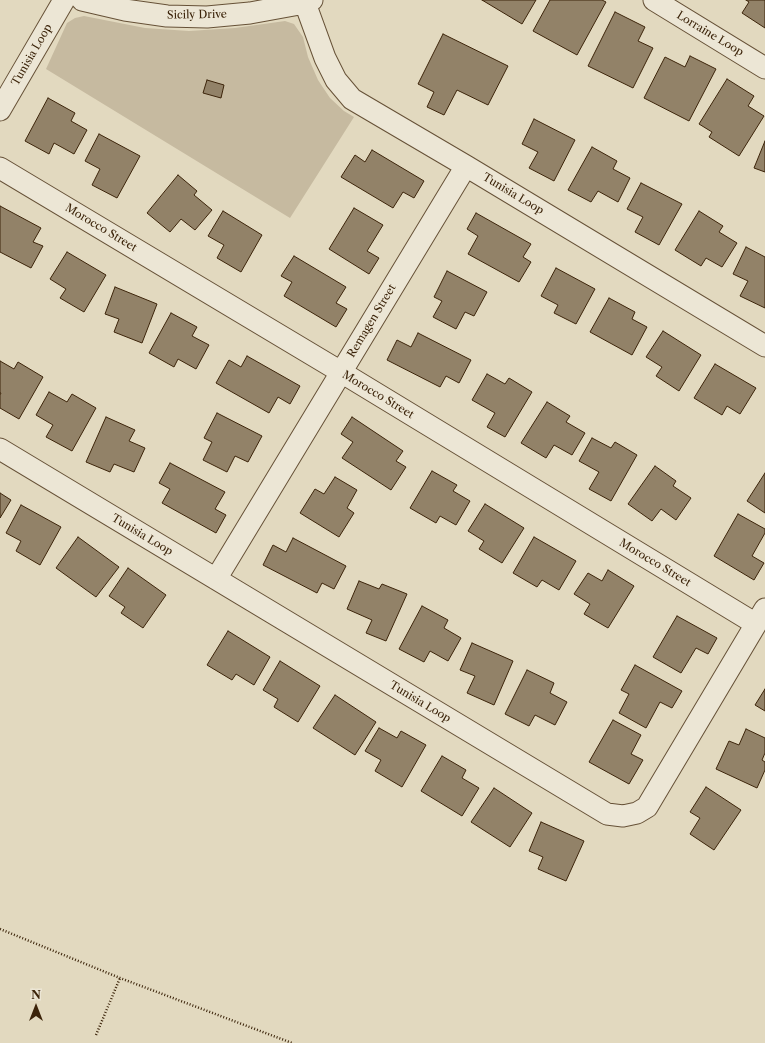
<!DOCTYPE html>
<style>
body{margin:0}
#map{position:relative;width:765px;height:1043px;overflow:hidden;background:#e2d9bf;font-family:"Libre Caslon Text",serif}
canvas{display:block}
.north{position:absolute;left:16px;top:987px;width:40px;height:40px;-webkit-text-stroke:3px #ece6d5;paint-order:stroke;rotate:0deg;font-size:11px;font-weight:700;line-height:16px;text-align:center;color:#3c240a}
.north::after{content:'';display:block;margin:auto;width:14px;height:18px;background:#3c240a;clip-path:polygon(50% 0,100% 100%,50% 72%,0 100%)}
</style>
<div id="map">
<canvas width="765" height="1043"></canvas>
<div class="north">N</div>
</div>
<script>
const context = document.querySelector('canvas').getContext('2d');
context.lineJoin = 'round';
function paint(path, color) {
  context.fillStyle = color;
  context.fill(path, 'evenodd');
}
function shape(rows) {
  const path = new Path2D();
  for (const r of rows) {
    path.moveTo(r[0], r[1]);
    for (let i = 2; i < r.length; i += 2) path.lineTo(r[i], r[i + 1]);
  }
  return path;
}
function strokePath(path, color, width, dash) {
  context.strokeStyle = color;
  context.lineWidth = width;
  context.lineCap = dash ? 'butt' : 'round';
  context.setLineDash(dash || []);
  context.stroke(path);
}
function write(font, color, halo, rows, align = 'center') {
  context.font = font + ' "Libre Caslon Text",serif';
  context.lineWidth = 3;
  context.setLineDash([]);
  context.textBaseline = 'middle';
  context.strokeStyle = halo;
  context.fillStyle = color;
  for (const [text, x, y, turn = 0] of rows) {
    context.save();
    context.translate(x, y);
    context.rotate((+turn || 0) * Math.PI / 180);
    context.textAlign = isNaN(turn) ? turn : align;
    if (halo) context.strokeText(text, 0, 0);
    context.fillText(text, 0, 0);
    context.restore();
  }
}
paint(shape([
 [84,16,145,28,189,31,235,28,285,21,294,24,303,37,308,57,318,80,330,98,344,111,354,117,290,218,46,69,67,23,75,18]
]), '#c6baa0');
const building = shape([
 [482,0,536,0,522,24,482,0],
 [550,0,602,0,606,2,577,55,533,31,550,0],
 [746,0,765,0,765,28,742,13,749,2,746,0],
 [615,12,645,27,638,41,653,48,633,88,588,66,615,12],
 [443,34,508,66,488,105,457,90,444,115,427,107,434,92,418,84,443,34],
 [690,56,716,69,689,121,644,98,665,57,685,67,690,56],
 [727,79,754,96,748,106,764,116,739,156,709,137,712,132,699,124,727,79],
 [207,80,224,85,221,98,203,93,207,80],
 [48,98,75,113,71,121,87,130,74,154,54,143,49,154,25,141,48,98],
 [534,119,575,140,554,181,529,168,538,152,522,144,534,119],
 [99,134,140,156,117,198,92,185,100,169,85,161,99,134],
 [765,141,765,172,754,168,765,141],
 [592,147,617,161,613,169,630,178,618,202,598,191,591,202,568,190,592,147],
 [372,150,424,181,414,198,403,192,393,208,341,177,355,155,365,162,372,150],
 [178,175,197,191,194,195,212,210,195,230,181,219,170,232,147,213,178,175],
 [641,183,682,204,659,245,635,232,643,217,627,209,641,183],
 [0,206,41,228,33,242,43,246,31,268,0,252,0,206],
 [354,208,383,225,367,251,379,258,369,274,329,249,354,208],
 [223,211,262,235,241,272,217,258,224,245,208,236,223,211],
 [699,211,723,226,719,232,737,243,722,267,706,258,701,266,675,250,699,211],
 [476,213,531,244,523,257,531,262,519,282,468,254,478,236,467,229,476,213],
 [746,247,765,257,765,308,740,296,748,281,733,274,746,247],
 [67,252,106,275,84,312,60,298,66,289,50,279,67,252],
 [294,256,346,287,336,303,347,309,336,327,284,296,292,282,281,276,294,256],
 [556,268,595,289,576,324,554,313,558,305,541,296,556,268],
 [447,271,487,292,474,316,465,312,456,329,433,317,442,301,434,297,447,271],
 [115,287,157,304,142,343,114,332,119,319,105,314,115,287],
 [609,298,635,312,632,319,647,327,632,355,590,332,609,298],
 [171,313,197,327,192,336,209,345,196,369,178,359,174,367,149,353,171,313],
 [663,331,701,355,679,391,656,376,662,367,646,357,663,331],
 [418,333,471,360,459,383,446,376,440,387,387,360,397,340,411,347,418,333],
 [247,356,300,386,290,404,278,397,269,413,216,383,229,360,241,367,247,356],
 [0,361,14,369,18,362,43,377,19,419,0,408,0,395,1,393,0,393,0,361],
 [715,364,756,388,740,414,727,406,722,415,694,398,715,364],
 [487,374,505,384,509,378,532,392,505,437,487,427,495,413,472,400,487,374],
 [49,392,67,402,72,394,96,408,72,451,46,437,53,425,36,415,49,392],
 [547,402,570,416,566,422,585,433,572,455,554,445,546,458,521,443,547,402],
 [217,413,262,436,248,462,235,456,227,472,203,460,212,442,204,438,217,413],
 [106,417,135,430,129,441,145,448,134,472,114,464,110,472,86,462,106,417],
 [352,417,403,451,396,461,406,467,391,490,342,458,353,442,341,434,352,417],
 [592,438,611,448,615,442,637,455,611,501,589,489,599,472,579,461,592,438],
 [170,463,225,492,215,509,226,515,216,533,162,503,170,489,159,483,170,463],
 [655,466,676,481,673,486,691,498,676,520,661,509,652,521,628,504,655,466],
 [432,471,457,485,453,491,470,501,456,525,440,516,436,523,410,508,432,471],
 [765,473,765,513,747,501,765,473],
 [335,477,357,490,347,508,354,513,339,537,300,513,315,489,324,494,335,477],
 [0,493,11,500,0,518,0,493],
 [485,504,524,528,502,563,479,549,484,541,468,531,485,504],
 [21,505,61,527,40,565,16,551,21,541,6,533,21,505],
 [738,514,765,529,765,533,752,556,764,563,754,580,714,556,738,514],
 [78,537,119,567,96,597,56,568,78,537],
 [534,537,576,561,559,590,542,580,537,587,513,573,534,537],
 [293,538,346,566,334,589,322,583,317,593,263,565,273,545,286,552,293,538],
 [128,568,166,595,143,628,121,613,125,607,109,596,128,568],
 [608,570,634,586,608,628,584,614,590,604,574,594,588,573,602,581,608,570],
 [359,581,379,589,382,584,407,594,386,641,366,633,372,620,347,609,359,581],
 [422,606,448,620,444,628,461,638,448,661,430,651,424,662,399,649,422,606],
 [677,616,717,638,708,654,696,648,681,673,653,657,677,616],
 [228,631,270,657,254,685,236,674,232,680,207,665,228,631],
 [472,643,513,661,494,705,467,693,475,676,460,670,472,643],
 [280,661,320,686,298,722,274,707,278,699,263,690,280,661],
 [635,665,682,691,672,708,660,702,646,728,619,713,629,694,621,690,635,665],
 [527,670,554,683,550,693,567,702,555,725,535,715,529,726,505,714,527,670],
 [765,689,765,711,755,705,765,689],
 [335,695,376,722,355,755,313,728,335,695],
 [613,720,641,735,631,754,643,760,629,784,589,762,613,720],
 [379,728,397,738,401,731,426,745,402,787,375,771,381,760,365,751,379,728],
 [746,729,765,738,765,753,762,760,765,762,765,770,757,788,716,769,729,741,739,745,746,729],
 [442,756,466,770,462,778,479,788,462,816,421,791,442,756],
 [706,787,741,810,714,850,690,834,700,818,690,812,706,787],
 [494,788,532,813,510,847,471,822,494,788],
 [541,822,584,841,566,881,538,869,543,857,529,851,541,822]
]);
paint(building, '#928268');
strokePath(building, '#3c240a', 1);
const minor = shape([
 [82,0,125,10,167,16,207,17,250,13,305,3,312,0],
 [654,0,765,68],
 [305,3,325,58,336,80,352,99,466,166,765,346],
 [0,110,64,0],
 [0,168,341,372,756,624],
 [0,449,607,814,623,816,637,813,647,807,765,609],
 [216,579,466,166]
]);
strokePath(minor, '#665137', 23);
strokePath(shape([
 [0,929,120,978,292,1043],
 [96,1035,120,978]
]), '#3c240a', 2.5, [1, 2]);
strokePath(minor, '#ece6d5', 21);
write('11px', '#3c240a', '#ece6d5', [
 ["Sicily Drive",197,15,-1],
 ["Lorraine Loop",710,34,31],
 ["Tunisia Loop",32,55,-60],
 ["Tunisia Loop",513,194,31],
 ["Morocco Street",101,228,31],
 ["Remagen Street",372,321,-59],
 ["Morocco Street",378,395,31],
 ["Tunisia Loop",142,535,31],
 ["Morocco Street",655,563,31],
 ["Tunisia Loop",420,702,31]
]);
</script>
